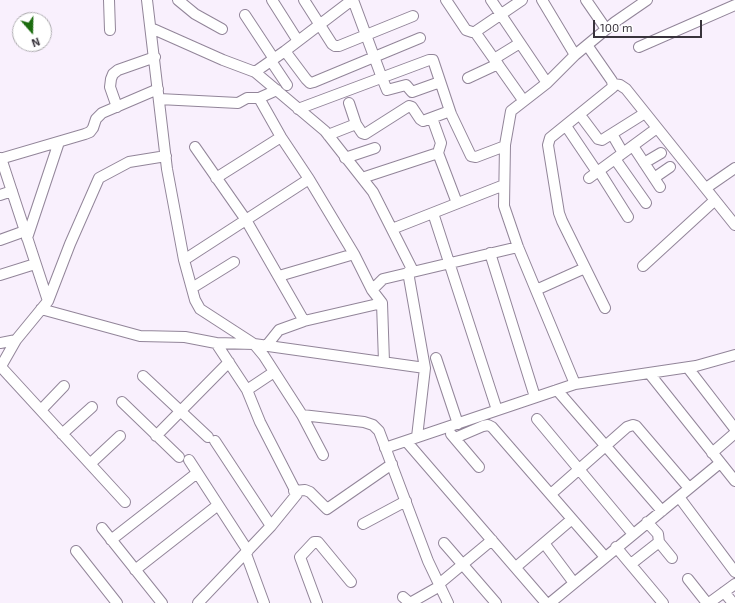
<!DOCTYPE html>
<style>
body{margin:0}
#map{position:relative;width:735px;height:603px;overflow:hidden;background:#f9f0fd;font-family:"Exo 2",sans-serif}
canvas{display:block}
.north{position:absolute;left:12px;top:12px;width:40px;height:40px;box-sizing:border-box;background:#fff;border:1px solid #afadb1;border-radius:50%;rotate:160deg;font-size:11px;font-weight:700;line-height:16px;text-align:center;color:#38333b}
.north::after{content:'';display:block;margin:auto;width:14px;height:18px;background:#1c6c0f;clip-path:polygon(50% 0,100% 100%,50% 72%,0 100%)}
.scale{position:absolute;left:593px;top:20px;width:109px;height:18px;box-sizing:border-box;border:2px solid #38333b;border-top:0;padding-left:5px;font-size:12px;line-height:14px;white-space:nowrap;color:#38333b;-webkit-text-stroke:3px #fff;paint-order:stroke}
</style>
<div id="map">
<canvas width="735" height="603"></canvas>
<div class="north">N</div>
<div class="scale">100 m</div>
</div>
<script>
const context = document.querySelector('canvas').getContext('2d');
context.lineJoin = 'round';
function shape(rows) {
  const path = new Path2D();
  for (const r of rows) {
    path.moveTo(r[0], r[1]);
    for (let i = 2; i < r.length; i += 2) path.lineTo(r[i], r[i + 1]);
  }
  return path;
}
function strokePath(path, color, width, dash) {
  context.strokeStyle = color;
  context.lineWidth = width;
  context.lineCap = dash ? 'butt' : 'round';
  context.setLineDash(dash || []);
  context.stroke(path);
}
const minor = shape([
 [109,0,110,30],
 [147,0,167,169,184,260,195,300,200,309,254,344,264,356,302,415,364,422,373,425,379,431,428,561,448,603],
 [178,0,195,14,222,29],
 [272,0,298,41],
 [304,0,332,44,335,46,339,46,413,16],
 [353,0,382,78,387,90,406,85,412,92,440,82],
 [446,0,466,30,472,32,475,32,522,0],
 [491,0,547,83],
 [542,0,575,55],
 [586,0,606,29],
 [245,15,274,59],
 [151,28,223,60,255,72,325,131,373,192,413,271],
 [475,32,523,100],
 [587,45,612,81,613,87,550,138,548,145,559,213,562,221,605,308],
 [639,47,735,5],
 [285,51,306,79,310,83,314,82,420,38],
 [494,59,520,43],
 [271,61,287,85],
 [255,72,285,51,352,0],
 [468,78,498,64],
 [613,84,620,85,626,89,735,225],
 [259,98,281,137,309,179,354,254,372,290,382,303,384,362],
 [159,99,238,103,247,98,259,98,277,90],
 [349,103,356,124],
 [117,107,110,87,111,79,113,74,118,70,155,57],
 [298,109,429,60,433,60,451,114,471,156,476,157,505,146],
 [580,115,598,139,602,140,645,113],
 [432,118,441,143,438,153],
 [566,126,597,172],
 [612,134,623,153],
 [328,135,356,124,362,133,365,134,409,106,412,107,420,119,423,121,450,111],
 [633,146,660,187],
 [195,147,246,220,304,321],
 [1,158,48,301],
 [345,158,375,148],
 [0,159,85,134,90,132,93,128,96,119,102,113,158,89],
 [615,159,646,203],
 [644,163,661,153],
 [599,171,628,217],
 [216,178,281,137],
 [362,178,438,153,457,203],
 [589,178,657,128],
 [654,178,670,167],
 [706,188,735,168],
 [0,195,12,191],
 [433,213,497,410],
 [392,229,504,185],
 [27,238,59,142],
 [0,240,25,231],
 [490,253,535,397],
 [184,260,309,179],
 [643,266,715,200],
 [408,272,425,368,417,437],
 [0,275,35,264],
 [279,276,354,254],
 [192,288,234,262],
 [372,290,383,279,518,247],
 [536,290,585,268],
 [41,309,140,336,185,337,216,343,254,344,425,368],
 [0,343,16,340],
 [267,345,279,330,304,321,382,303],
 [436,358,458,424],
 [1,367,125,502],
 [0,368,16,340,48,301,70,244,99,178,129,162,166,156],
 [688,368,735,429],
 [649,373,735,481],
 [143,376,208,437],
 [575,384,518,247,504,206,505,145,511,111,547,83,575,55,615,22,647,0],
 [247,390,274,372],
 [557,390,662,511],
 [122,402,179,457],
 [41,410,64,386],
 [302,415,323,455],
 [537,419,633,534],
 [62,434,92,407],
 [451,434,479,467],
 [156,436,229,362],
 [455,438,483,426,488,425,492,427,605,557],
 [215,441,271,526],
 [406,441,546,603],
 [385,448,575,384,696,366,735,355],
 [712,453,735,433],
 [189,460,248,551],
 [90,464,120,436],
 [294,491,305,490,310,492,327,509,392,464],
 [551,494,627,427,633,425,636,426,689,488],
 [679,497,735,572],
 [647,522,658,534,659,542,672,558],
 [363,524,406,501],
 [102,528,162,603],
 [111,540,197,473],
 [444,543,496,603],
 [544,543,574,583],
 [616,547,663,603],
 [76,551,117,603],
 [246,554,264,603],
 [631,564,659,542],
 [516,567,572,519],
 [135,570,218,505],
 [688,579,707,603],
 [439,584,492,540],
 [724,592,733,603],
 [403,597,410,603,440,586],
 [198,603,271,526,297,494,260,422,247,390,216,343],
 [317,603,300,557,314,542,318,542,351,582],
 [550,603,720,463],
 [709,603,735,584]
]);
strokePath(minor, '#928599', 12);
strokePath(minor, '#fff', 10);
</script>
